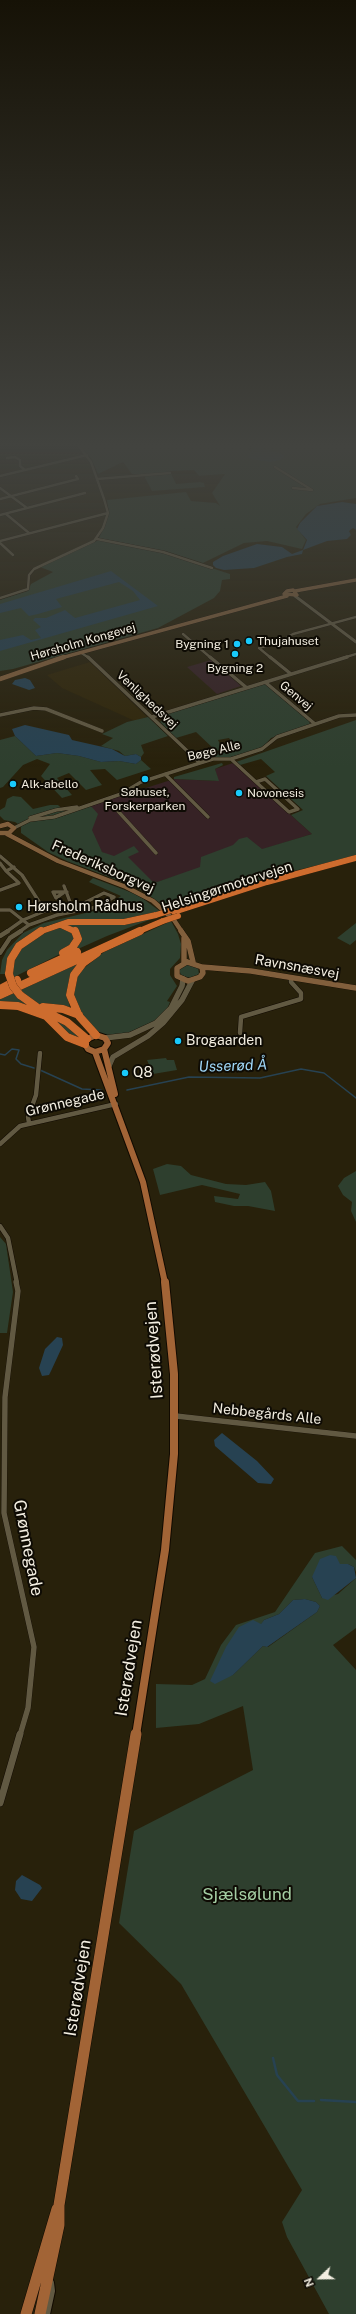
<!DOCTYPE html>
<meta charset="utf-8">
<style>
body{margin:0}
#map{position:relative;width:356px;height:2314px;overflow:hidden;background:#28210b;font-family:"Public Sans",sans-serif}
canvas{display:block}
.north{position:absolute;left:300px;top:2258px;width:40px;height:40px;-webkit-text-stroke:3px #0e0b04;paint-order:stroke;rotate:248deg;font-size:11px;font-weight:700;line-height:16px;text-align:center;color:#f3eee1}
.north::after{content:'';display:block;margin:auto;width:14px;height:18px;background:#f3eee1;clip-path:polygon(50% 0,100% 100%,50% 72%,0 100%)}
</style>
<div id="map">
<canvas width="356" height="2314"></canvas>
<div class="north">N</div>
</div>
<script>
const context = document.querySelector('canvas').getContext('2d');
context.lineJoin = 'round';
function paint(path, color) {
  context.fillStyle = color;
  context.fill(path, 'evenodd');
}
function shape(rows) {
  const path = new Path2D();
  for (const r of rows) {
    path.moveTo(r[0], r[1]);
    for (let i = 2; i < r.length; i += 2) path.lineTo(r[i], r[i + 1]);
  }
  return path;
}
function strokePath(path, color, width, dash) {
  context.strokeStyle = color;
  context.lineWidth = width;
  context.lineCap = dash ? 'butt' : 'round';
  context.setLineDash(dash || []);
  context.stroke(path);
}
function write(font, color, halo, rows, align = 'center') {
  context.font = font + ' "Public Sans",sans-serif';
  context.lineWidth = 4;
  context.setLineDash([]);
  context.textBaseline = 'middle';
  context.strokeStyle = halo;
  context.fillStyle = color;
  for (const [text, x, y, turn = 0] of rows) {
    context.save();
    context.translate(x, y);
    context.rotate((+turn || 0) * Math.PI / 180);
    context.textAlign = isNaN(turn) ? turn : align;
    if (halo) context.strokeText(text, 0, 0);
    context.fillText(text, 0, 0);
    context.restore();
  }
}
paint(shape([
 [90,662,147,717,135,721,62,688,47,675]
]), '#302609');
paint(shape([
 [211,660,241,686,217,694,187,667],
 [233,763,312,834,157,882,152,881,102,852,67,813,174,779,218,781,215,769]
]), '#362225');
paint(shape([
 [78,444,251,444,249,451,254,444,356,444,356,498,320,504,306,514,296,527,306,540,302,549,267,541,244,543,203,563,166,551,99,538,109,514,107,500,186,492,191,501,216,503,220,506,212,493,225,474,199,476,194,470,170,471,176,484,200,482,204,483,205,487,152,491,143,474,132,474,123,462,98,474,91,458],
 [99,540,165,553,230,574,230,579,222,580,220,591,214,598,158,628,13,669,0,671,0,600,28,591,31,584,53,572,40,567],
 [265,684,309,721,310,724,271,738,262,748,231,757,203,760,202,758,235,747,229,738,218,740,223,750,216,751,196,732,176,738,160,722,163,719,161,716],
 [148,717,168,736,141,745,144,753,141,757,136,754,125,756,119,751,101,746,113,738,102,734,127,722],
 [356,720,356,856,277,875,169,909,138,888,67,861,48,852,21,833,21,826,15,822,4,820,0,816,0,810,5,807,7,799,13,796,21,797,33,809,50,805,58,805,67,813,91,806,98,814,92,830,102,852,114,856,134,846,139,852,128,857,152,881,157,882,200,867,201,857,233,845,239,839,247,837,262,849,312,834,291,815,303,810,266,776,275,772,261,759,240,765,236,762],
 [15,736,36,756,57,753,79,756,101,762,119,761,136,764,141,760,151,769,117,780,105,769,90,770,102,785,86,790,69,773,57,778,72,795,62,798,41,776,50,764,37,759,23,765,3,787,0,788,0,740],
 [222,763,223,765,215,769,219,781,174,779,174,777],
 [93,878,138,895,161,912,135,919,59,922,41,928,21,940,8,958,6,974,0,974,2,960,7,950,23,933,44,923,102,909,121,896,89,882],
 [157,917,107,936,60,957,81,938,77,929,65,925],
 [171,921,178,934,181,944,180,958,170,969,170,975,177,986,167,1001,170,1002,167,1009,151,1024,127,1033,106,1036,96,1032,77,1007,73,992,78,973,104,952],
 [356,923,356,940,350,945,337,938],
 [64,927,72,930,76,940,62,953,12,978,12,965,20,947,49,929],
 [87,955,69,981,67,992,70,1008,37,1005,19,990],
 [186,964,198,968,199,974,190,978,181,975,179,969],
 [12,991,21,1000,59,1019,83,1038,76,1040,54,1020,0,1004,0,998],
 [166,1058,167,1060,174,1060,177,1070,153,1074,147,1060],
 [167,1164,181,1166,191,1175,226,1184,246,1185,265,1182,271,1191,275,1211,248,1206,234,1206,215,1202,214,1196,238,1199,240,1194,202,1185,160,1195,153,1169],
 [356,1171,356,1222,351,1211,352,1202,343,1195,338,1186,344,1178],
 [0,1237,6,1244,13,1292,7,1333,0,1333],
 [342,1546,356,1560,356,1572,354,1567,348,1564,340,1565,312,1577,322,1598,338,1594,356,1578,356,1628,333,1645,356,1670,356,2314,329,2314,287,2237,282,2222,302,2190,181,1984,119,1923,134,1831,253,1770,243,1706,199,1724,156,1728,156,1684,192,1685,205,1679,221,1645,236,1625,275,1612,315,1553],
 [305,1599,316,1602,320,1606,317,1612,268,1647,263,1646,233,1675,228,1676,264,1620,279,1614,293,1600]
]), '#2e3f2e');
paint(shape([
 [256,444,263,444,263,449,277,452,285,456,280,460,270,462,251,459,248,457],
 [342,502,356,504,356,530,353,528,349,531,351,535,347,539,327,541,303,550,302,554,287,557,254,568,224,570,216,568,213,565,213,562,223,556,257,544,282,547,292,554,303,550,307,540,297,529,300,523,317,506],
 [111,571,158,606,0,651,0,640,23,635,31,640,41,638,35,630,41,627,33,620,35,618,46,618,65,610,75,618,140,600,133,591,119,582,56,599,62,607,38,614,29,616,21,608,0,613,0,604],
 [25,678,30,680,35,688,29,690,12,684,15,680],
 [25,725,69,735,72,740,112,749,125,756,136,754,141,757,141,760,136,764,119,761,101,762,79,756,57,753,36,756,15,736,12,729],
 [57,1337,62,1338,63,1345,51,1371,49,1375,42,1376,39,1368,45,1349],
 [222,1433,257,1461,274,1479,271,1484,258,1483,215,1446,214,1440],
 [330,1555,336,1556,340,1564,348,1564,354,1567,356,1578,328,1600,322,1598,312,1577,320,1559],
 [305,1599,316,1602,320,1606,317,1612,267,1647,263,1646,233,1675,215,1684,210,1681,226,1647,239,1627,253,1620,261,1624,264,1620,279,1614,293,1600],
 [22,1875,40,1885,42,1888,32,1901,21,1899,15,1890,16,1881]
]), '#274252');
strokePath(shape([
 [239,444,252,450],
 [235,445,240,444]
]), '#274252', 1);
strokePath(shape([
 [0,1054,5,1055,12,1049,19,1050,16,1059,21,1064,34,1068],
 [40,1070,82,1089,101,1090],
 [127,1090,189,1077,260,1078,301,1069,324,1073,356,1098]
]), '#274252', 1.5);
strokePath(shape([
 [273,2058,277,2075,298,2101,314,2101],
 [321,2100,356,2102]
]), '#274252', 2.5);
const minorFar4 = shape([
 [7,458,15,457,20,460,20,466,25,470],
 [275,467,312,490,293,488],
 [0,476,87,455],
 [97,479,170,473],
 [0,488,27,508],
 [0,499,78,479,76,476],
 [6,514,29,533],
 [0,515,85,493],
 [97,539,163,552,212,568],
 [0,541,108,513],
 [0,543,13,555],
 [0,598,28,589,29,575,34,569,94,541,103,528,108,513,104,499,91,462,79,446],
 [183,634,211,658],
 [80,652,89,658],
 [271,658,259,648,279,642,293,634,356,617],
 [343,658,356,654]
]);
const minorFar3 = shape([
 [88,657,200,763],
 [210,657,247,688],
 [270,657,291,674],
 [265,682,315,724],
 [0,715,34,708,46,709,102,731],
 [152,717,347,657],
 [231,759,256,782],
 [165,774,208,817],
 [265,779,298,809,289,812,256,782,265,779],
 [107,799,156,853],
 [30,818,56,810,77,807],
 [14,828,30,820,54,817,121,794,141,782,200,763,213,759,231,759,262,749,277,737,339,716,356,715],
 [0,856,22,875,45,911],
 [0,863,6,871,14,867],
 [64,886,72,907],
 [0,890,19,883,6,871],
 [63,893,56,898,53,892,67,892],
 [0,910,10,910,29,925],
 [6,932,23,920,45,911,82,904,104,893,114,897,97,907,57,915,29,925,19,932]
]);
const minorFar2 = shape([
 [0,936,8,931],
 [0,953,10,938,21,931],
 [240,1033,241,1017,301,999,301,993,291,982,291,978],
 [29,1123,28,1117,36,1095,40,1053],
 [0,1144,20,1126,116,1104],
 [0,1226,8,1238,17,1283]
]);
const minorFar1 = shape([
 [16,1282,18,1291,5,1397,4,1513,34,1647,28,1708,20,1735],
 [176,1416,356,1436]
]);
const minor = shape([
 [0,1803,20,1734]
]);
const tertiaryFar2 = shape([
 [77,444,79,446],
 [295,596,356,642]
]);
const tertiaryFar1 = shape([
 [105,1038,130,1035,156,1023,171,1008,182,986,183,979],
 [109,1066,113,1057,148,1036,163,1023,182,1000,192,981]
]);
const tertiary = shape([
 [46,2314,51,2291,50,2283]
]);
const secondaryFar2 = shape([
 [293,590,297,595,284,594,287,591,293,590],
 [295,591,356,580],
 [61,658,287,596]
]);
const secondaryFar1 = shape([
 [0,679,64,657],
 [0,826,8,824,14,828,9,833,0,833],
 [7,834,58,861,126,887,153,901,174,920,182,932]
]);
const secondary = shape([
 [181,931,188,941,193,962],
 [184,938,184,963],
 [187,962,202,967,203,973,200,977,188,981,177,976,177,968,187,962],
 [202,967,251,971,356,988]
]);
const primaryFar2 = shape([
 [96,1035,105,1038,108,1043,104,1049,95,1052,88,1049,85,1044,87,1039,96,1035],
 [104,1049,115,1094],
 [95,1052,143,1182,165,1283]
]);
const primaryFar1 = shape([
 [136,1735,165,1550,174,1454,174,1374,165,1282]
]);
const primary = shape([
 [26,2314,57,2209],
 [40,2314,59,2225,59,2205,136,1734]
]);
const motorwayFar1 = shape([
 [174,912,267,882,356,858],
 [61,925,76,932],
 [39,932,68,922,124,922,156,915],
 [137,932,163,921]
]);
const motorway = shape([
 [63,953,72,948,78,939,75,931],
 [31,973,77,952],
 [9,974,11,959,19,946,41,931],
 [0,989,17,980],
 [0,995,140,931],
 [20,995,38,1008,67,1022,87,1039],
 [0,1005,18,1006,46,1016,67,1037,85,1044],
 [43,1007,63,1009,79,1015],
 [96,1035,79,1016,70,995,74,975,83,963,97,953]
]);
strokePath(minorFar4, '#110a00', 3);
strokePath(minorFar3, '#110a00', 4);
strokePath(minorFar2, '#110a00', 5.5);
strokePath(minorFar1, '#110a00', 6);
strokePath(minor, '#110a00', 8);
strokePath(tertiaryFar2, '#110a00', 3.5);
strokePath(tertiaryFar1, '#110a00', 6);
strokePath(tertiary, '#110a00', 10);
strokePath(secondaryFar2, '#110a00', 4);
strokePath(secondaryFar1, '#110a00', 5);
strokePath(secondary, '#110a00', 6);
strokePath(primaryFar2, '#110a00', 8);
strokePath(primaryFar1, '#110a00', 10);
strokePath(primary, '#110a00', 12);
strokePath(motorwayFar1, '#110a00', 6);
strokePath(motorway, '#110a00', 8);
strokePath(minorFar4, '#615942', 2.5);
strokePath(minorFar3, '#615942', 3.5);
strokePath(minorFar2, '#615942', 4.5);
strokePath(minorFar1, '#615942', 5.5);
strokePath(minor, '#615942', 7);
strokePath(tertiaryFar2, '#615942', 3);
strokePath(tertiaryFar1, '#615942', 5.5);
strokePath(tertiary, '#615942', 8);
strokePath(secondaryFar2, '#815f3c', 3.5);
strokePath(secondaryFar1, '#815f3c', 4.5);
strokePath(secondary, '#815f3c', 5.5);
strokePath(primaryFar2, '#a26436', 6);
strokePath(primaryFar1, '#a26436', 8);
strokePath(primary, '#a26436', 11);
strokePath(motorwayFar1, '#cd6c2e', 6);
strokePath(motorway, '#cd6c2e', 8);
const motorwayBridgeFar1 = shape([
 [156,915,172,910],
 [163,921,178,916]
]);
const motorwayBridge = shape([
 [9,974,13,986,20,995]
]);
strokePath(motorwayBridgeFar1, '#110a00', 6, []);
strokePath(motorwayBridge, '#110a00', 8, []);
strokePath(motorwayBridgeFar1, '#cd6c2e', 6);
strokePath(motorwayBridge, '#cd6c2e', 8);
const sky = context.createLinearGradient(0, 0, 0, 768);
sky.addColorStop(0, '#161206');
sky.addColorStop(0.58, '#42433f');
sky.addColorStop(1, '#42433f00');
context.fillStyle = sky;
context.fillRect(0, 0, 356, 768);
for (const [x, y, r, color] of [
 [249,641,4,"#18cafc"],
 [237,644,4,"#18cafc"],
 [235,654,4,"#18cafc"],
 [145,779,4,"#18cafc"],
 [13,784,4,"#18cafc"],
 [239,793,4,"#18cafc"],
 [19,907,4,"#18cafc"],
 [178,1041,4,"#18cafc"],
 [125,1073,4,"#18cafc"]
]) {
  const dot = new Path2D();
  dot.arc(x, y, r, 0, 2 * Math.PI);
  context.fillStyle = color;
  context.fill(dot);
  strokePath(dot, '#0e0b04', 1.5);
}
write('12px', '#f3eee1', '#0e0b04', [
 ["Thujahuset",257,641],
 ["Bygning 1",229,644,"right"],
 ["Bygning 2",235,668,"center"],
 ["Alk-abello",21,784],
 ["Søhuset,",145,792,"center"],
 ["Forskerparken",145,806,"center"],
 ["Novonesis",247,793]
], 'left');
write('12px', '#f3eee1', '#0e0b04', [
 ["Hørsholm Kongevej",83,642,-16],
 ["Genvej",296,696,40],
 ["Venlighedsvej",147,700,43],
 ["Bøge Alle",214,751,-13]
]);
write('14px', '#f3eee1', '#0e0b04', [
 ["Frederiksborgvej",103,867,24],
 ["Helsingørmotorvejen",227,887,-18],
 ["Ravnsnæsvej",297,967,10],
 ["Grønnegade",65,1103,-13],
 ["Nebbegårds Alle",267,1414,6]
]);
write('14px', '#f3eee1', '#0e0b04', [
 ["Hørsholm Rådhus",27,907],
 ["Brogaarden",186,1041],
 ["Q8",133,1073]
], 'left');
write('italic 15px', '#9fd7f8', '#0e0b04', [
 ["Usserød Å",233,1066,-2]
]);
write('17px', '#f3eee1', '#0e0b04', [
 ["Isterødvejen",154,1350,-94],
 ["Grønnegade",28,1548,79],
 ["Isterødvejen",129,1668,-81],
 ["Isterødvejen",78,1988,-81]
]);
write('17px', '#a5cfa4', '#0e0b04', [
 ["Sjælsølund",247,1895]
]);
</script>
